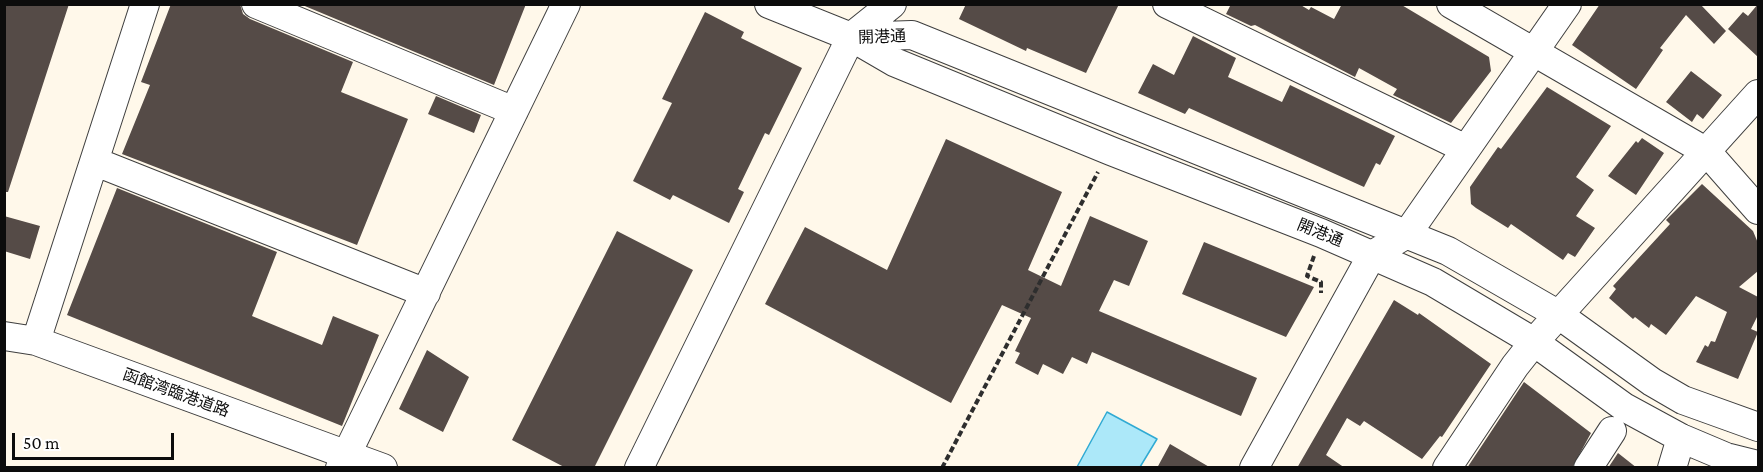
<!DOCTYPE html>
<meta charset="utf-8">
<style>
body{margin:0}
#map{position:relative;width:1763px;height:472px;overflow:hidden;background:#fff8ea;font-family:"Crimson Pro",serif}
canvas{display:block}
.frame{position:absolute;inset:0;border:6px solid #0c0c0c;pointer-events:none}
.scale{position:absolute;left:12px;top:433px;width:162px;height:27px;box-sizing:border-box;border:3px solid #0c0c0c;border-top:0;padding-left:8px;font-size:18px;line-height:21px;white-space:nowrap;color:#0c0c0c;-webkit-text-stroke:4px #fff;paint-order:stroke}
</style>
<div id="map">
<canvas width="1763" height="472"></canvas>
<div class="frame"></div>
<div class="scale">50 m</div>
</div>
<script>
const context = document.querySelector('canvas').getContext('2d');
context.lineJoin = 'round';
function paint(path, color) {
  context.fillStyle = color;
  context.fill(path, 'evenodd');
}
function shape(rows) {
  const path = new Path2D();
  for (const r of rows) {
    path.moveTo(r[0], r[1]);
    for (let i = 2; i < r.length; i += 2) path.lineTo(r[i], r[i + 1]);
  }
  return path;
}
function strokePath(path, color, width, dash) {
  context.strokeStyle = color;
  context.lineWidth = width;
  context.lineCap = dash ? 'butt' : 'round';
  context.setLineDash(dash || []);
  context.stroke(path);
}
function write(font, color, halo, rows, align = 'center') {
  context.font = font + ' "Crimson Pro","Noto Sans JP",serif';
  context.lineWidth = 6;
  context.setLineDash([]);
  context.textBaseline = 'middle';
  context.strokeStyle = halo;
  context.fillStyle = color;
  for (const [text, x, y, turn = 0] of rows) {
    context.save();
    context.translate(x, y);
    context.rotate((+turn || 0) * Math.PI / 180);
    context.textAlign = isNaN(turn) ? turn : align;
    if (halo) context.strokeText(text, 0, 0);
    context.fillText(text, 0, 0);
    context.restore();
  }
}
const water = shape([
 [1107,412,1157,439,1140,467,1077,467,1107,412]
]);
paint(water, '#ace8f9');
strokePath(water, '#30aad3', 1.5);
paint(shape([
 [4,4,69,4,8,192,4,192],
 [171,4,240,4,243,14,250,19,353,62,341,92,408,119,357,245,122,154,150,85,141,82],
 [300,4,526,4,494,85],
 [966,4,1119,4,1086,73,1027,48,1026,51,959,19],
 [1231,4,1299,4,1309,10,1311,7,1334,19,1342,4,1400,4,1489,57,1491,71,1451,123,1393,95,1397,89,1359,68,1355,77,1255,25,1251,26,1226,14],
 [1600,4,1700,4,1726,31,1714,44,1686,15,1660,48,1663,50,1636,89,1572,45],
 [1758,4,1758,57,1728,29,1743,12,1748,16],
 [705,12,744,32,741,38,802,68,769,135,765,133,738,189,744,192,729,223,673,195,670,200,633,181,672,103,662,99],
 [1193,36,1236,58,1228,77,1282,102,1290,85,1395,136,1380,165,1376,163,1364,187,1189,108,1185,114,1138,93,1153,64,1174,75],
 [1691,71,1722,95,1703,119,1697,114,1692,122,1666,102],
 [1547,87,1611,126,1576,177,1594,190,1576,216,1595,228,1575,257,1568,253,1563,260,1511,224,1508,228,1476,208,1471,204,1470,187,1498,147,1501,149],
 [436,96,481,115,474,133,428,114],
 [1642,138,1664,153,1636,195,1608,176,1636,141,1638,143],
 [946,139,1062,192,1028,270,1061,286,1090,216,1148,241,1129,286,1114,280,1099,311,1257,378,1241,416,1092,352,1087,364,1072,357,1063,374,1043,364,1038,375,1015,363,1020,353,1015,351,1031,318,1002,305,951,403,765,304,805,227,887,270],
 [1702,184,1753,231,1758,243,1758,271,1739,287,1758,297,1758,315,1751,329,1758,332,1738,379,1696,362,1705,345,1708,347,1711,341,1715,342,1727,312,1696,296,1666,335,1651,324,1649,328,1635,317,1633,319,1609,298,1616,289,1613,286,1670,224,1666,220],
 [117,188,277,252,252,316,322,345,333,316,379,335,342,426,67,315],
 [4,216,40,226,30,259,4,251],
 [617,231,693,270,594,468,566,468,512,440],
 [1204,242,1314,287,1286,337,1182,294],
 [1394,300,1418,315,1419,313,1491,364,1442,437,1440,436,1422,459,1364,421,1360,426,1347,418,1326,455,1345,468,1297,468],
 [427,350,469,377,443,432,399,409],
 [1524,382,1591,433,1572,468,1467,468],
 [1170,444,1211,468,1157,468],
 [1618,453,1637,468,1608,468]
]), '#554b47');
const minor = shape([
 [256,4,514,111],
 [769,4,851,37,894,62,1111,151,1321,233,1433,282,1534,342,1624,407,1681,438,1726,457,1758,465],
 [1167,4,1466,149],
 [1451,4,1707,152,1758,210],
 [851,37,912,35,1448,251,1559,315,1652,382,1683,400,1758,427],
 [96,162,426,293],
 [4,336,36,341,383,468],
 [36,341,145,4],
 [340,468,566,4],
 [639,468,851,37,892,4],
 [1254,468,1372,255,1407,234,1567,4],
 [1447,468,1515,366,1534,342,1758,94],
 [1588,468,1612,431],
 [1672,468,1681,438]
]);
strokePath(minor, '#3f3f3f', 30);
strokePath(shape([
 [1314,256,1307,276,1321,282,1321,293],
 [942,468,1098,172]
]), '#2e2e2e', 4, [6, 3]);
strokePath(minor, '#fff', 28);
write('16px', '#0c0c0c', '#fff', [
 ["開港通",882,37,-2],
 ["開港通",1320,233,22],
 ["函館湾臨港道路",176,393,20]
]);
</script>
